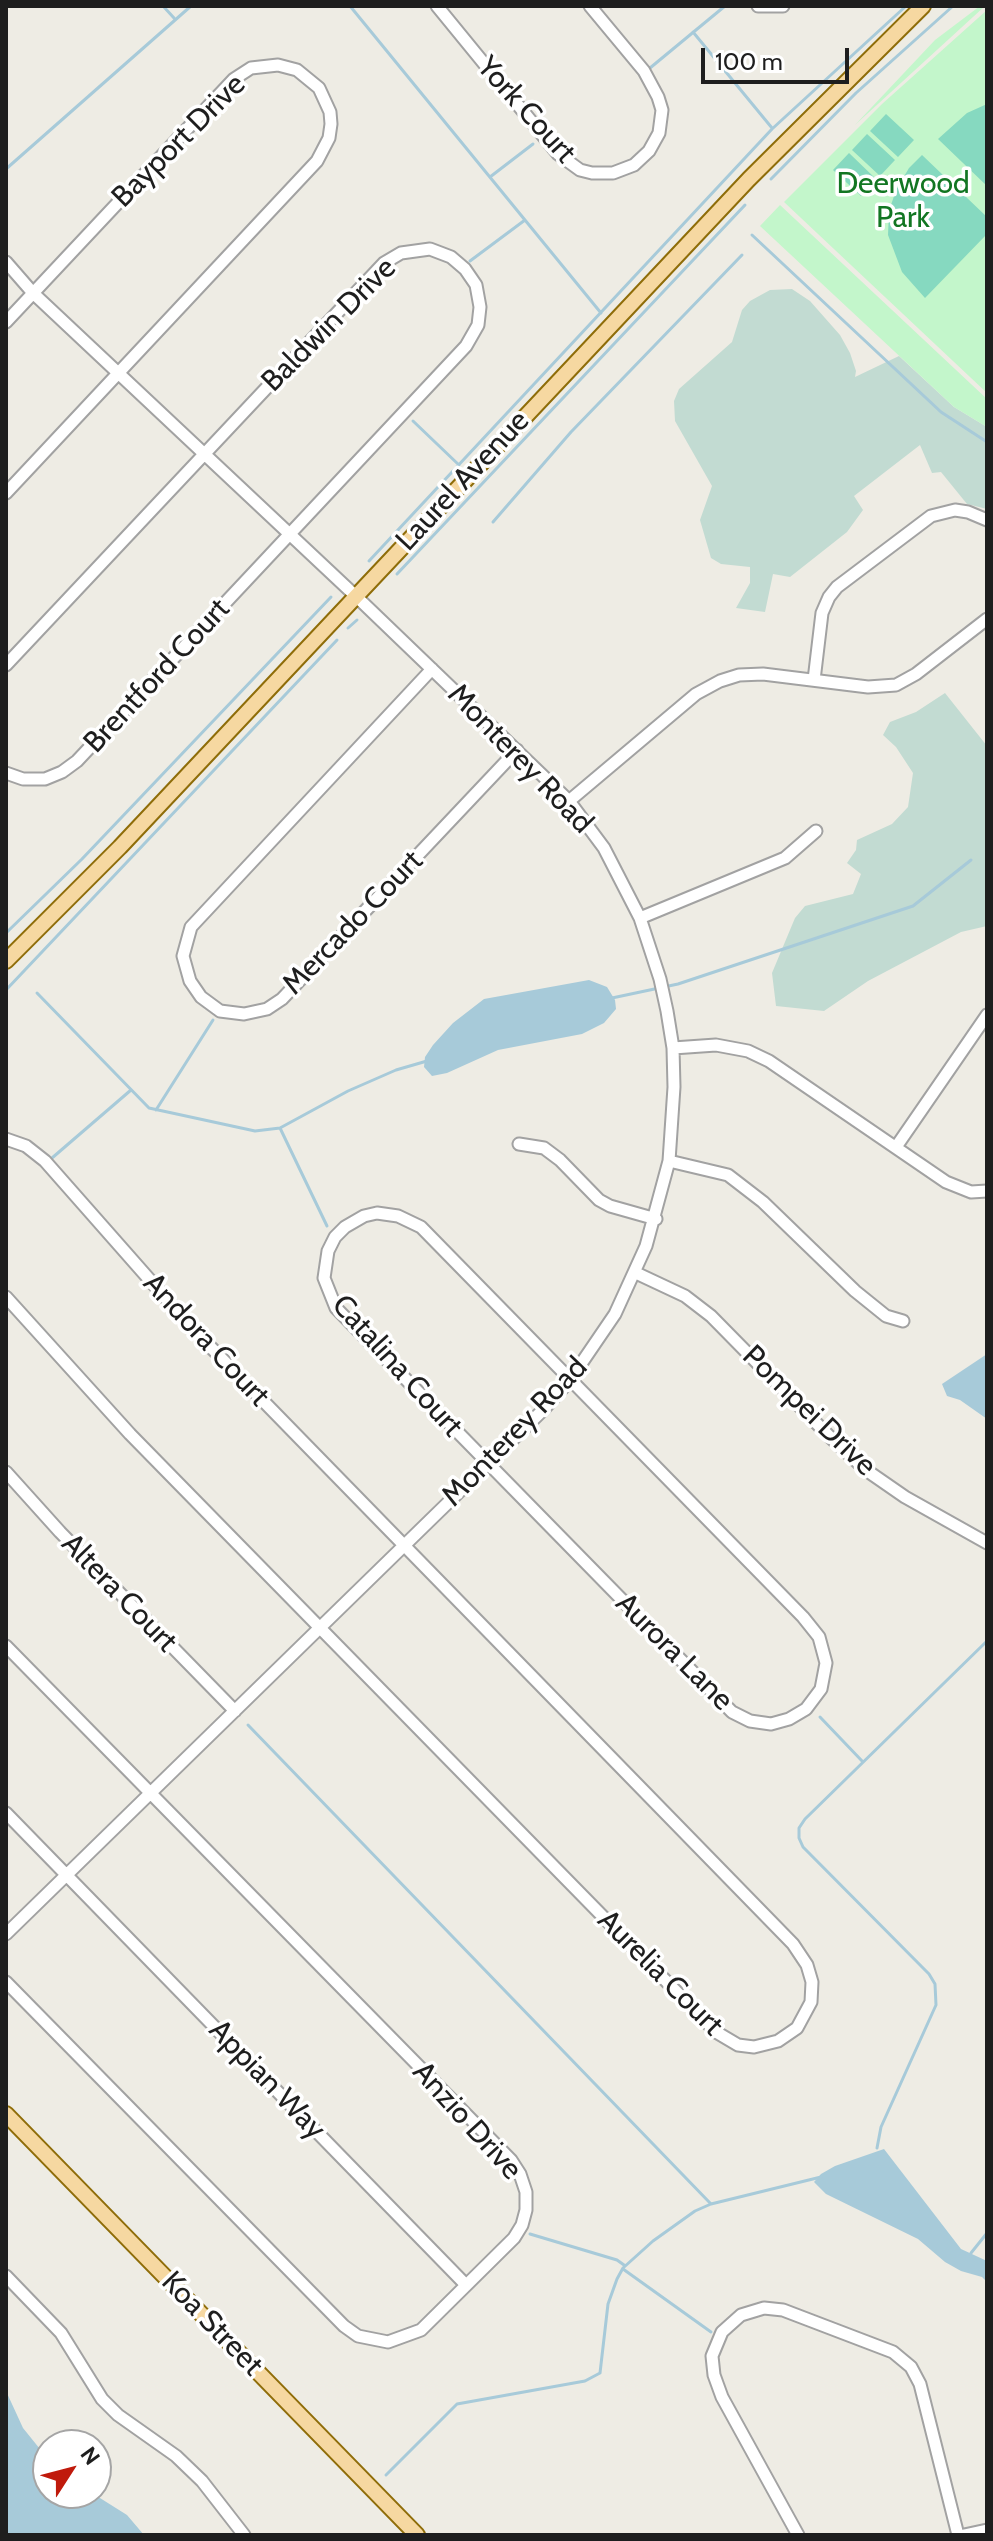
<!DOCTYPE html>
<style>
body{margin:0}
#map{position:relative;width:993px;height:2541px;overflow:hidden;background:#eeece4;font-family:Cabin,sans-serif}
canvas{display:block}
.frame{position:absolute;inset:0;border:8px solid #1e1e1e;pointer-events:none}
.north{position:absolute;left:32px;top:2429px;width:80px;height:80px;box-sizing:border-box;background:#fff;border:2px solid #a5a5a5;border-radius:50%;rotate:54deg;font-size:22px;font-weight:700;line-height:32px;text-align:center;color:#1e1e1e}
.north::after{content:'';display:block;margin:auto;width:28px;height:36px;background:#c01a0c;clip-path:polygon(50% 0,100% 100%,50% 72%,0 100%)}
.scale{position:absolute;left:701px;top:48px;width:148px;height:36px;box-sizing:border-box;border:4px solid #1e1e1e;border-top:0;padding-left:10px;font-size:24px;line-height:28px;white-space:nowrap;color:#1e1e1e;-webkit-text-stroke:6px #fff;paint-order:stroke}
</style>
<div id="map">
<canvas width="993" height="2541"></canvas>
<div class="frame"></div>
<div class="north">N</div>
<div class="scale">100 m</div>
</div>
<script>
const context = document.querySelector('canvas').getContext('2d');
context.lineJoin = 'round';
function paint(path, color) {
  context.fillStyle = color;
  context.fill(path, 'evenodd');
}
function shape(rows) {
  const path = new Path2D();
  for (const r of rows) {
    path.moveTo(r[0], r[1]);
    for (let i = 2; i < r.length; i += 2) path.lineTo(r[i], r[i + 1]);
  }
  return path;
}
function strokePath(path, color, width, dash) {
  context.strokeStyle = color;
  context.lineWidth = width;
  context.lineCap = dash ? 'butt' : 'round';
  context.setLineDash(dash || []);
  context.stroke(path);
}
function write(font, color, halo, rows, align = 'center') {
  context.font = font + ' Cabin,sans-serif';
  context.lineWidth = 7;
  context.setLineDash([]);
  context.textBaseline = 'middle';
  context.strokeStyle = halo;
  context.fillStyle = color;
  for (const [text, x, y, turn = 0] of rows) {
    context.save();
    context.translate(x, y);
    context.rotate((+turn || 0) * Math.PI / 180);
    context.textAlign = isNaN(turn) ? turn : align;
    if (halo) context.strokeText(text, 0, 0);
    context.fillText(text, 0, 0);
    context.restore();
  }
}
paint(shape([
 [792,289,810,301,840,335,850,353,856,371,855,377,899,356,954,407,987,427,987,509,967,504,941,472,932,473,920,445,854,496,863,510,847,532,790,577,773,574,765,612,736,608,750,583,750,567,721,564,711,558,700,520,712,486,675,421,674,401,679,389,732,342,742,310,750,301,770,290],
 [945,693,987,746,987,926,961,932,868,981,824,1011,776,1006,772,973,795,918,805,906,853,894,861,874,847,863,856,850,857,840,892,824,908,807,913,773,896,747,883,735,890,722,916,712]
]), '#c2dbd2');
paint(shape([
 [980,6,985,6,855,125,935,40],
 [987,10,987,393,784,202,882,104],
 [780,205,987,399,987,427,954,407,760,226]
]), '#c3f6cb');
paint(shape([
 [987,104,987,186,938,139,967,113],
 [886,114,914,140,898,157,870,131],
 [867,134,895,160,880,176,852,150],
 [849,153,876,179,861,196,833,170],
 [922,155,987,217,987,234,925,298,902,272,888,235,889,211,896,190,909,168]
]), '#86d9c0');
paint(shape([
 [589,980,607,987,615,1000,616,1009,604,1023,582,1034,498,1050,447,1073,432,1076,424,1067,425,1057,433,1045,453,1023,484,999],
 [987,1354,987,1419,960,1400,947,1396,942,1384],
 [884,2149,961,2249,987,2261,987,2282,982,2277,961,2271,945,2262,918,2239,826,2194,814,2182,821,2174,835,2166],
 [6,2391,23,2428,48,2459,48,2493,92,2493,127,2515,144,2535,6,2535]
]), '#a7cad9');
strokePath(shape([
 [163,6,174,18],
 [350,6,601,313],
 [693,32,772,128],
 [650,68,725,6],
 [6,169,191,6],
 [490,177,533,144],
 [771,179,856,93,953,6],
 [752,235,941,412,987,442],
 [470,261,525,220],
 [413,421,459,465],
 [493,522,571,432,742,255],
 [369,561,772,129,906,6],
 [397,574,745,205],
 [348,628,357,620],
 [6,933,82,859,331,597],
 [6,990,337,640],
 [37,993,149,1108,255,1131,280,1128,348,1091,396,1070,427,1061],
 [612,998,678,984,913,906,971,860],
 [156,1110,213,1020],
 [280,1128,327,1226],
 [52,1158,131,1090],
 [820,1717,863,1762],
 [248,1725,711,2204],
 [877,2148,881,2127,936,2005,935,1984,929,1974,803,1847,799,1838,799,1828,805,1819,987,1641],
 [530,2234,617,2260,624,2265],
 [971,2253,987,2233],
 [623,2269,711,2332],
 [386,2475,457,2404,585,2381,600,2373,608,2304,617,2279,623,2268,653,2241,695,2211,711,2204,821,2177]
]), '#a7cad9', 3);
const minor = shape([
 [437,6,558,154,580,170,592,173,613,173,634,165,649,151,659,133,662,110,658,97,644,71,590,6],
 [758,6,783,6],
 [6,262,33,293,362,602,569,801,604,848,640,918,660,979,667,1011,673,1048,674,1087,669,1161,646,1246,615,1314,570,1380,543,1410,6,1934],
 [6,322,234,79,251,68,278,65,297,70,319,88,330,112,331,124,329,138,317,161,6,493],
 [6,665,384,263,401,253,430,249,451,257,465,269,476,285,480,307,478,325,466,346,77,761,62,772,45,779,23,779,6,773],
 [432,669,191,927,183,956,190,981,201,997,220,1011,244,1014,267,1009,282,999,517,750],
 [814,680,822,613,829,597,837,587,931,516,955,510,968,512,987,520],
 [569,801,696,694,720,681,739,675,763,674,868,687,896,685,916,674,987,619],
 [640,918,785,858,816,831],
 [673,1048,716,1045,748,1051,769,1061,946,1182,971,1192,987,1191],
 [6,1139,26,1146,45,1161,193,1329,793,1944,807,1965,812,1982,811,2002,797,2028,778,2041,754,2047,738,2045,716,2032,130,1434,6,1297],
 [519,1144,544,1148,560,1160,599,1200,610,1206,656,1219],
 [896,1147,987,1015],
 [669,1161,728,1175,763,1202,855,1291,886,1316,903,1321],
 [377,1213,398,1216,421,1227,803,1617,819,1637,826,1663,821,1689,806,1709,789,1719,771,1724,750,1721,732,1712,336,1308,324,1278,328,1251,335,1237,345,1227,364,1216,377,1213],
 [636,1273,685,1296,711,1316,830,1437,866,1470,905,1497,987,1543],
 [6,1472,60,1532,235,1711],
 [6,1646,511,2160,520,2174,526,2192,526,2210,522,2225,514,2238,421,2330,388,2342,358,2336,344,2326,6,1982],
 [6,1813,466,2285],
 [6,2276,61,2333,102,2399,118,2415,176,2456,202,2481,244,2535],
 [798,2535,722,2397,714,2375,712,2356,722,2332,741,2315,764,2308,783,2310,893,2352,911,2367,920,2384,958,2535],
 [964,2535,987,2530]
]);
const major = shape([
 [6,961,120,847,749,179,923,6],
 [6,2114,417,2535]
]);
strokePath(minor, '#a2a2a2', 15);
strokePath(major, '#8f6d09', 18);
strokePath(minor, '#fff', 11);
strokePath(major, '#f6d8a1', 14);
write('30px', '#1e1e1e', '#fff', [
 ["York Court",526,110,48],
 ["Bayport Drive",179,141,-45],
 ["Baldwin Drive",329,325,-45],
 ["Laurel Avenue",463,481,-47],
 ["Brentford Court",157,676,-47],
 ["Monterey Road",520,759,46],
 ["Mercado Court",353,923,-46],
 ["Andora Court",206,1340,47],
 ["Catalina Court",397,1366,48],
 ["Pompei Drive",809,1411,44],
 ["Monterey Road",515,1432,-46],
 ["Altera Court",119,1593,46],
 ["Aurora Lane",674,1652,45],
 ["Aurelia Court",660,1973,45],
 ["Appian Way",267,2080,46],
 ["Anzio Drive",467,2121,48],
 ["Koa Street",212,2324,46]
]);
write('30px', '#127622', '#fff', [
 ["Deerwood",903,184],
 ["Park",903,218]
]);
</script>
